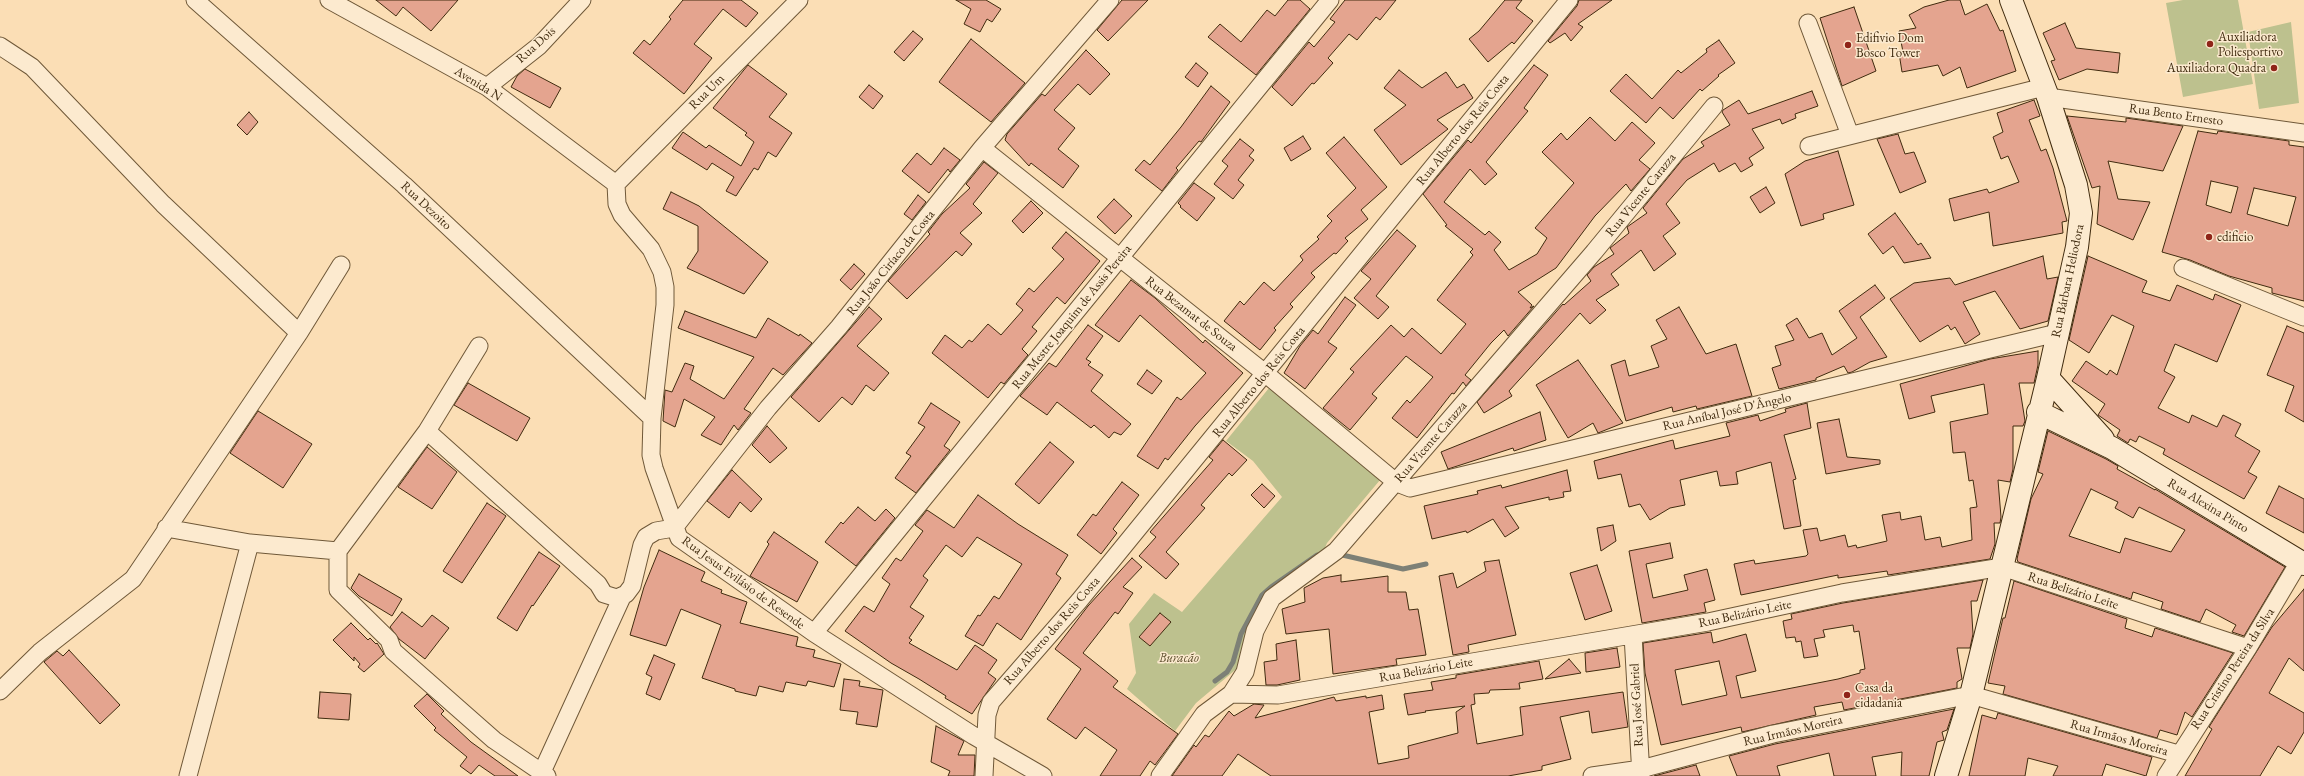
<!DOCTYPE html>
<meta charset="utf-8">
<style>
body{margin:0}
canvas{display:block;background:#fbdeb5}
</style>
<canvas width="2304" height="776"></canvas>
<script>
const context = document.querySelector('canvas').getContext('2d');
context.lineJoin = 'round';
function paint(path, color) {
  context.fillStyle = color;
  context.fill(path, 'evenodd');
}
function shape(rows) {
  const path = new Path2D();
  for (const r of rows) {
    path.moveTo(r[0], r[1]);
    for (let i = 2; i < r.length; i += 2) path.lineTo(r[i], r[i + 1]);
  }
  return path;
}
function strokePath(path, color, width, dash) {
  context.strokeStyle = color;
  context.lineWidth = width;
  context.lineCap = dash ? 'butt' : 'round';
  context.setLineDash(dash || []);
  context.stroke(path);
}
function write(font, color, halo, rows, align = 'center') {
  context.font = font + ' "EB Garamond",serif';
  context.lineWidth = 3;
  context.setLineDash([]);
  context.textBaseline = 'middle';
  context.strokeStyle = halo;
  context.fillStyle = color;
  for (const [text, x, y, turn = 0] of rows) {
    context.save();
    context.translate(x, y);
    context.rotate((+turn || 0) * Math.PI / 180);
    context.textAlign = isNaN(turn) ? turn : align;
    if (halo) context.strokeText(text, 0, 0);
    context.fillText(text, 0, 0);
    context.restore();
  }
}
paint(shape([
 [2183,0,2238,0,2253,84,2183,97,2166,3],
 [2291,22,2299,103,2259,109,2248,32],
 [1269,388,1380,480,1327,543,1324,550,1271,592,1240,666,1196,703,1175,731,1127,689,1136,673,1129,624,1154,593,1182,612,1282,497,1253,461,1226,441]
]), '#bdc18e');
strokePath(shape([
 [1338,554,1403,569,1426,564],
 [1215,681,1227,672,1233,662,1241,634,1262,595,1271,587,1317,555,1320,555]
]), '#7d8076', 5);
const building = shape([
 [376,0,458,0,431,31,403,7,396,16,376,0],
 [683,0,741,0,758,13,746,27,723,9,694,44,712,58,684,94,633,53,644,40,650,45,671,19,669,17,683,0],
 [956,0,986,0,1001,9,992,22,987,19,980,32,964,24,971,9,956,0],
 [1122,0,1148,0,1108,41,1097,30,1122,0],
 [1288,0,1300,0,1310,9,1256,75,1208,37,1220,24,1241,42,1267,10,1275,16,1288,0],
 [1345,0,1396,0,1380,20,1376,17,1357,40,1349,34,1328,58,1333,63,1314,84,1312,83,1292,106,1272,87,1309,42,1314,47,1335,22,1330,19,1345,0],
 [1505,0,1522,0,1516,8,1533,21,1514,44,1512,42,1488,62,1469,39,1479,31,1505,0],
 [1579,0,1612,0,1578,24,1583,27,1571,41,1565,33,1550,43,1548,41,1577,6,1579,0],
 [1949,0,1960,0,1965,15,1987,4,2000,31,2003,30,2016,71,1967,88,1960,67,1943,76,1938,65,1902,72,1899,53,1903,52,1899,31,1916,28,1909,15,1924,7,1949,0],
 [1854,7,1876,71,1842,86,1820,18,1854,7],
 [2065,23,2076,48,2120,53,2118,73,2087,69,2059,80,2051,61,2055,60,2043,33,2065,23],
 [913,31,923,39,904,61,894,52,913,31],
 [971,39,1025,83,991,122,939,82,971,39],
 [1719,40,1735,63,1718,75,1719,76,1702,91,1700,89,1673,119,1660,107,1646,123,1610,91,1626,74,1652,99,1678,70,1681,73,1707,52,1706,49,1719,40],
 [1086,50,1110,74,1090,95,1078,84,1054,110,1075,128,1058,149,1079,166,1063,188,1031,163,1029,166,1005,140,1007,134,1042,94,1045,96,1086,50],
 [1196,63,1208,73,1198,87,1185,77,1196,63],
 [748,65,787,94,769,117,792,133,776,157,768,152,758,170,754,168,736,196,726,191,734,177,712,163,707,170,672,148,683,132,706,148,709,145,741,166,754,142,745,135,747,133,713,108,748,65],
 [1534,65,1548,75,1524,108,1528,111,1486,162,1497,174,1485,185,1470,169,1444,202,1485,235,1489,231,1501,242,1494,250,1509,270,1537,254,1547,238,1535,228,1574,183,1542,152,1561,133,1567,140,1590,117,1615,141,1632,122,1655,143,1639,160,1650,169,1631,191,1626,184,1595,216,1556,268,1518,292,1532,305,1530,308,1534,306,1508,336,1504,330,1491,343,1465,375,1471,380,1466,386,1463,382,1454,394,1452,393,1417,438,1392,418,1407,400,1410,403,1433,377,1406,356,1372,394,1377,398,1350,430,1323,408,1354,372,1350,369,1391,325,1404,337,1412,328,1441,354,1466,324,1437,300,1473,255,1470,252,1473,249,1445,226,1447,225,1423,194,1468,140,1471,143,1534,65],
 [525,69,561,88,550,108,511,87,517,76,525,69],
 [1399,70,1422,88,1446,72,1457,88,1464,84,1473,98,1437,120,1448,129,1401,165,1374,130,1406,105,1384,88,1399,70],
 [869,85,883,96,873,109,859,97,869,85],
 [1211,86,1230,102,1201,142,1199,141,1176,168,1178,170,1162,191,1135,170,1144,160,1150,165,1181,127,1211,86],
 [1812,91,1818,106,1795,114,1796,118,1782,124,1780,119,1752,129,1764,148,1749,158,1753,165,1741,172,1735,163,1719,172,1714,163,1687,180,1666,204,1680,223,1663,236,1676,254,1654,271,1641,250,1611,274,1619,285,1596,300,1606,310,1590,324,1580,313,1509,391,1512,396,1484,413,1477,402,1563,304,1564,305,1591,281,1587,275,1594,267,1614,254,1610,248,1629,233,1627,227,1647,213,1643,208,1683,159,1704,146,1701,142,1730,125,1722,112,1723,110,1739,100,1748,114,1812,91],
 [2034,100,2040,116,2029,120,2041,151,2046,149,2053,168,2067,221,2062,222,2063,233,1993,246,1989,212,1954,221,1949,199,1987,189,1989,193,2019,182,2008,156,2001,159,1993,137,2003,132,1997,113,2034,100],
 [249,112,258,122,247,135,237,125,249,112],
 [2067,116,2126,122,2126,118,2183,126,2163,171,2108,161,2118,199,2150,202,2133,240,2097,224,2100,186,2092,188,2067,116],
 [2198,131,2217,134,2218,131,2289,141,2289,145,2304,147,2304,301,2272,293,2272,288,2229,276,2190,260,2162,252,2198,131],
 [2211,181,2238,187,2231,213,2206,205,2211,181],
 [2254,188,2296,197,2288,226,2247,214,2254,188],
 [1898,134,1905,154,1914,152,1926,182,1900,193,1877,139,1898,134],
 [1303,136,1311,149,1291,161,1284,148,1303,136],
 [1344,137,1387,187,1361,210,1368,219,1345,238,1348,241,1336,254,1334,253,1311,273,1315,277,1290,304,1293,307,1274,328,1276,330,1260,350,1224,321,1240,301,1244,305,1264,282,1274,291,1303,260,1300,256,1319,239,1317,237,1332,221,1327,216,1356,188,1326,153,1344,137],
 [1240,139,1254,150,1249,156,1254,160,1238,180,1244,185,1233,199,1214,184,1228,166,1222,161,1240,139],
 [944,148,960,160,950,172,948,169,929,193,902,171,917,153,931,165,944,148],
 [1838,151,1854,205,1823,214,1824,219,1801,226,1785,174,1805,161,1838,151],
 [984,162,998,173,973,204,982,213,960,233,972,244,962,256,956,251,907,299,888,281,930,234,928,232,942,214,970,188,966,184,984,162],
 [1194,183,1215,198,1197,221,1180,207,1181,206,1178,203,1194,183],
 [1766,187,1775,203,1760,213,1750,197,1766,187],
 [671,192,699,206,768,262,744,294,687,268,698,251,698,226,663,209,671,192],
 [918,195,926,202,912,220,904,214,918,195],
 [1114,199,1132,216,1115,234,1097,217,1114,199],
 [1031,201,1043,213,1023,233,1012,221,1031,201],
 [1895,213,1918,245,1921,243,1931,258,1904,263,1893,246,1883,254,1868,234,1895,213],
 [1397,230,1416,246,1376,296,1389,307,1378,319,1354,298,1371,279,1361,271,1397,230],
 [1066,232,1100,261,1065,304,1057,297,1032,327,1037,331,1022,349,1028,355,1004,384,1001,382,988,398,932,353,945,335,962,348,969,340,972,342,988,324,1001,335,1023,310,1016,304,1029,288,1034,292,1064,259,1052,248,1066,232],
 [2043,256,2047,279,2058,277,2048,321,2020,329,1995,291,1963,302,1980,334,1965,344,1955,327,1951,330,1948,325,1920,342,1890,299,1914,283,1950,278,1955,285,2043,256],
 [2088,256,2147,281,2142,292,2170,301,2177,285,2213,300,2215,294,2241,305,2217,362,2175,344,2164,371,2175,377,2158,408,2189,423,2192,415,2217,427,2223,415,2241,424,2235,436,2260,451,2248,472,2257,477,2244,499,2163,454,2165,449,2139,436,2136,442,2130,439,2128,443,2117,436,2120,430,2098,415,2105,404,2072,381,2086,361,2107,375,2110,370,2117,375,2134,326,2112,315,2089,353,2069,340,2088,256],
 [854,264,865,274,851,290,840,280,854,264],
 [1131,280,1155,298,1203,343,1205,340,1243,373,1195,426,1168,460,1165,458,1158,469,1137,456,1177,397,1181,400,1206,373,1140,315,1119,342,1095,325,1131,280],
 [1875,285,1885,298,1860,317,1887,357,1870,362,1852,372,1848,373,1844,366,1816,378,1816,380,1779,389,1772,368,1781,365,1775,346,1794,340,1786,325,1797,318,1809,338,1822,333,1832,355,1857,338,1839,311,1875,285],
 [1345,297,1356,305,1328,342,1337,348,1305,389,1284,373,1300,346,1313,330,1318,334,1345,297],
 [869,307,882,319,857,346,889,373,874,391,866,385,852,405,842,397,819,422,791,397,869,307],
 [1679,307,1706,354,1736,344,1752,396,1697,409,1696,406,1673,412,1672,407,1626,421,1611,365,1625,360,1629,376,1659,367,1651,346,1667,339,1656,320,1679,307],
 [685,311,756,338,768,318,799,336,800,334,812,343,783,375,773,368,744,409,751,413,738,430,734,425,721,445,701,435,715,417,684,399,675,427,663,421,665,390,672,392,685,363,694,366,690,379,724,399,754,357,678,328,685,311],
 [1088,325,1103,336,1086,359,1091,362,1088,365,1103,375,1091,391,1131,424,1121,435,1114,432,1109,438,1094,425,1091,428,1057,402,1047,415,1020,396,1049,363,1056,367,1088,325],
 [2287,326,2304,333,2304,422,2285,411,2294,386,2267,375,2287,326],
 [2038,351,2038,365,2034,383,2019,383,2025,421,2023,426,2013,426,2013,469,2010,482,1998,480,2001,517,2000,523,1994,523,1995,544,1990,559,1888,575,1887,571,1838,578,1838,575,1741,595,1734,564,1754,560,1755,564,1806,556,1808,554,1803,530,1817,528,1820,541,1845,535,1848,547,1856,545,1857,548,1887,541,1882,515,1900,512,1901,520,1921,516,1925,540,1940,537,1942,547,1972,540,1970,508,1977,507,1973,480,1969,481,1965,452,1953,453,1950,422,1988,414,1984,384,1931,396,1935,412,1909,419,1900,384,1990,359,2038,351],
 [1578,360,1623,423,1598,433,1593,423,1568,438,1536,385,1578,360],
 [1147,370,1162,381,1152,394,1137,384,1147,370],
 [468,383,530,418,517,441,454,405,468,383],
 [931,403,960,422,944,446,950,450,916,493,895,478,911,456,906,453,925,427,918,423,931,403],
 [1807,403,1811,428,1784,435,1796,479,1793,480,1801,526,1784,529,1771,462,1736,472,1738,484,1720,486,1717,471,1680,480,1685,505,1670,508,1650,520,1640,504,1629,507,1621,474,1598,479,1594,461,1673,440,1675,449,1730,436,1726,423,1758,415,1760,421,1786,412,1785,409,1807,403],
 [258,411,312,444,283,488,230,453,258,411],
 [1540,412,1546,440,1514,451,1513,448,1448,469,1441,452,1540,412],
 [1839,419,1847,457,1880,460,1880,464,1826,474,1817,423,1839,419],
 [767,426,787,448,770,463,752,445,767,426],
 [2048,431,2106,459,2118,466,2117,469,2155,490,2155,489,2285,567,2244,636,2232,632,2236,625,2206,609,2200,622,2161,609,2163,602,2133,592,2131,599,2018,562,2017,559,2031,499,2043,474,2038,472,2048,431],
 [2091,489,2118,502,2115,508,2133,518,2139,507,2185,530,2171,552,2125,538,2120,553,2069,536,2091,489],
 [1223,440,1247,460,1232,476,1229,473,1201,505,1205,508,1166,552,1179,564,1166,579,1139,556,1156,537,1150,532,1213,460,1209,457,1223,440],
 [1050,442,1074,462,1039,504,1015,484,1050,442],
 [427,447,457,472,432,509,398,487,427,447],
 [732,470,762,499,751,512,740,502,729,518,707,501,732,470],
 [1567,470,1571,491,1563,492,1564,497,1549,500,1549,497,1505,507,1519,528,1505,537,1493,519,1467,533,1466,531,1432,539,1424,506,1478,494,1477,491,1501,485,1502,488,1567,470],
 [1122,482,1139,495,1113,529,1117,533,1101,554,1077,535,1093,514,1096,516,1122,482],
 [1262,484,1275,496,1264,508,1251,495,1262,484],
 [2279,486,2304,499,2304,533,2266,513,2279,486],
 [978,495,1018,524,1068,555,1056,574,1061,578,1021,640,997,623,983,646,965,636,978,615,980,616,994,596,999,599,1022,564,977,537,962,557,946,545,923,576,928,580,910,607,924,616,909,638,912,640,909,643,957,670,975,645,997,660,988,673,996,679,972,714,945,698,946,696,919,679,891,663,845,631,864,606,874,612,890,584,882,578,896,558,901,561,923,531,915,525,927,510,954,528,978,495],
 [487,503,506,516,462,583,443,571,487,503],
 [858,507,875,521,886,509,895,518,856,566,825,542,841,522,843,524,858,507],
 [1613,525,1616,541,1601,551,1597,528,1613,525],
 [774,532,818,562,797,602,750,576,769,544,767,542,774,532],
 [1670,543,1673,558,1646,564,1653,598,1688,590,1684,575,1707,569,1715,600,1704,603,1706,612,1642,623,1629,551,1670,543],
 [659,550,705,572,701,581,722,590,721,593,747,602,740,623,798,637,796,646,815,650,813,657,841,664,834,687,808,681,806,686,786,682,783,692,759,686,756,696,735,691,735,689,702,678,721,625,681,609,666,646,630,635,644,587,659,550],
 [539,552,560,566,533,606,532,605,517,631,497,618,539,552],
 [1132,558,1142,567,1123,587,1133,593,1118,614,1115,612,1083,653,1118,681,1113,687,1178,734,1155,765,1150,761,1140,776,1100,776,1117,750,1085,727,1076,739,1047,719,1081,669,1055,649,1088,606,1132,558],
 [1499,560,1516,635,1468,645,1469,652,1453,655,1439,576,1453,573,1457,588,1486,571,1484,562,1499,560],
 [1597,565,1612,611,1585,620,1570,573,1597,565],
 [359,574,402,599,392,616,359,596,351,588,359,574],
 [1341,575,1341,582,1388,576,1388,592,1406,592,1409,610,1418,609,1426,655,1396,659,1397,665,1333,674,1329,629,1286,634,1282,609,1305,602,1304,588,1323,578,1341,575],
 [1983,580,1977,601,1971,601,1973,634,1970,648,1957,648,1962,679,1957,682,1957,688,1844,710,1842,702,1814,707,1816,715,1742,732,1741,727,1661,745,1645,673,1643,643,1711,632,1713,643,1746,634,1756,671,1736,676,1741,698,1838,679,1860,673,1860,670,1865,669,1859,631,1854,632,1853,625,1823,630,1825,637,1814,639,1818,656,1804,658,1801,641,1796,642,1795,637,1786,638,1783,621,1792,619,1791,614,1843,603,1983,580],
 [1719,661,1727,695,1682,705,1675,670,1719,661],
 [2014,581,2127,619,2125,628,2152,637,2155,628,2233,653,2192,717,2185,712,2177,735,2160,730,2157,738,2003,694,2005,686,1988,683,2003,618,2005,618,2014,581],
 [2304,589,2304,671,2289,658,2269,693,2304,713,2304,732,2291,754,2278,746,2260,776,2185,776,2212,729,2209,727,2272,627,2304,589],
 [402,612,422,627,432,615,449,628,425,659,399,639,390,627,402,612],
 [1160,613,1171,622,1150,646,1139,637,1160,613],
 [351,623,368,640,370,638,376,644,377,643,384,654,364,672,358,667,360,664,354,657,354,661,333,640,351,623],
 [1296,640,1300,680,1277,685,1266,685,1264,662,1277,660,1276,644,1296,640],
 [1617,648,1620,667,1586,672,1585,653,1617,648],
 [69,650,120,705,100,724,44,662,57,651,63,656,69,650],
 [654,655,675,664,660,700,646,694,652,677,646,674,654,655],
 [1569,659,1581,673,1545,679,1569,659],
 [1539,661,1543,679,1519,683,1520,689,1490,690,1489,693,1474,694,1475,704,1471,705,1477,744,1523,735,1520,707,1623,692,1628,727,1592,733,1589,711,1560,717,1571,759,1542,766,1542,770,1508,776,1271,776,1238,754,1222,776,1172,776,1194,745,1196,747,1205,735,1209,737,1229,711,1234,716,1254,704,1264,705,1255,718,1334,697,1336,701,1366,696,1366,698,1382,695,1384,709,1369,712,1378,764,1409,758,1408,746,1458,733,1456,712,1465,706,1425,711,1426,712,1408,715,1404,694,1433,690,1431,682,1456,678,1456,675,1539,661],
 [844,679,860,681,859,686,883,690,877,727,856,724,858,712,840,710,844,679],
 [320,692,351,694,349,720,318,718,320,692],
 [427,694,444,711,441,714,471,742,518,776,495,776,479,765,471,774,460,766,467,757,434,730,436,728,414,706,427,694],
 [1954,709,1947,730,1942,732,1944,740,1937,742,1929,776,1901,776,1902,752,1872,757,1876,776,1834,776,1829,753,1777,766,1780,776,1737,776,1729,756,1775,744,1954,709],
 [1998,713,2152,757,2146,776,2106,764,2102,776,2053,776,2058,766,2028,758,2025,776,1969,776,1982,715,1996,719,1998,713],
 [936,726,964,741,958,755,975,755,974,776,948,776,950,771,931,762,936,726],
 [1696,765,1700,776,1654,776,1696,765]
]);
paint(building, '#e4a48f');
strokePath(building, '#402b0f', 1);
const street = shape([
 [195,0,404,185,652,418],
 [329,0,487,87,616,184],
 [1808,23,1850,135],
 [0,46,32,67,163,204,299,333],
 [487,87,539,46,582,0],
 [2048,97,2304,133],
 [1809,146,2044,87],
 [982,148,1266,374,1397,483,1410,488,2057,333],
 [616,184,617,204,622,215,651,249,662,272,665,287,665,305,652,418,651,455,654,468,679,538,814,633,974,736,1043,776],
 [616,184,799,0],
 [2183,268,2304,317],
 [427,431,598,584,604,594,617,598,626,594,632,586,642,545,646,537,656,531,674,528,768,408,839,327,982,148,1110,0],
 [166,528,250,543,338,551,427,431,479,346],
 [338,551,338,590,389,640,393,651,494,740,547,776],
 [814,633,1330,0],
 [1633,635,1641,776],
 [0,691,40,652,133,579,299,333,341,265],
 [1231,694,1278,695,1708,622,1842,593,2002,567,2248,648],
 [542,772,622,597],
 [188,776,250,543],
 [984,776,987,715,991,702,1079,601,1569,0],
 [1160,776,1204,714,1231,694,1245,672,1255,631,1272,598,1336,551,1594,252,1714,106],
 [1592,776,1641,769,1773,734,1971,695,2178,754],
 [2166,776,2248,648,2299,562]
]);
const secondary = shape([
 [2048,378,2103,439],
 [2038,412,2112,448,2304,564],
 [1946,776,1971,695,2048,378,2077,247,2081,213,2076,185,2048,97,2011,0]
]);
strokePath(street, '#6f5838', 19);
strokePath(secondary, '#402b0f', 24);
strokePath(street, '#fceacf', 17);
strokePath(secondary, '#fceacf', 22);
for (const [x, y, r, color] of [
 [2210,44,4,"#8f2418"],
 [1848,45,4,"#8f2418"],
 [2274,68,4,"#8f2418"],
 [2209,237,4,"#8f2418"],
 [1847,695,4,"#8f2418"]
]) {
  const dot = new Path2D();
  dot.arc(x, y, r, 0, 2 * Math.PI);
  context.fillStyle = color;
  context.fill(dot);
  strokePath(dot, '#fceacf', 1.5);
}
write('13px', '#402b0f', '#fceacf', [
 ["Auxiliadora",2218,37],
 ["Poliesportivo",2218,52],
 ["Edifivio Dom",1856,38],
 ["Bosco Tower",1856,53],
 ["Auxiliadora Quadra",2266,68,"right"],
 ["edificio",2217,237],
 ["Casa da",1855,688],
 ["cidadania",1855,703]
], 'left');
write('13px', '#402b0f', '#fceacf', [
 ["Rua Dois",536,45,-42],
 ["Avenida N",478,84,32],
 ["Rua Um",707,92,-45],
 ["Rua Bento Ernesto",2176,115,8],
 ["Rua Alberto dos Reis Costa",1463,130,-51],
 ["Rua Vicente Carazza",1641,195,-51],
 ["Rua Dezoito",426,206,43],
 ["Rua João Ciríaco da Costa",891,263,-51],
 ["Rua Bárbara Heliodora",2068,281,-78],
 ["Rua Bezamat de Souza",1191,314,38],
 ["Rua Mestre Joaquim de Assis Pereira",1072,317,-51],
 ["Rua Alberto dos Reis Costa",1259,382,-51],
 ["Rua Aníbal José D'Ângelo",1727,412,-13],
 ["Rua Vicente Carazza",1431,442,-49],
 ["Rua Alexina Pinto",2208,506,31],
 ["Rua Jesus Evilásio de Resende",743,583,36],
 ["Rua Belizário Leite",2073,591,18],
 ["Rua Belizário Leite",1745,614,-12],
 ["Rua Alberto dos Reis Costa",1052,631,-49],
 ["Rua Cristino Pereira da Silva",2233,669,-57],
 ["Rua Belizário Leite",1426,670,-10],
 ["Rua José Gabriel",1637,705,-93],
 ["Rua Irmãos Moreira",1793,731,-13],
 ["Rua Irmãos Moreira",2119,738,16]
]);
write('italic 13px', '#5f502f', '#fceacf', [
 ["Buracão",1179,658]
]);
</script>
